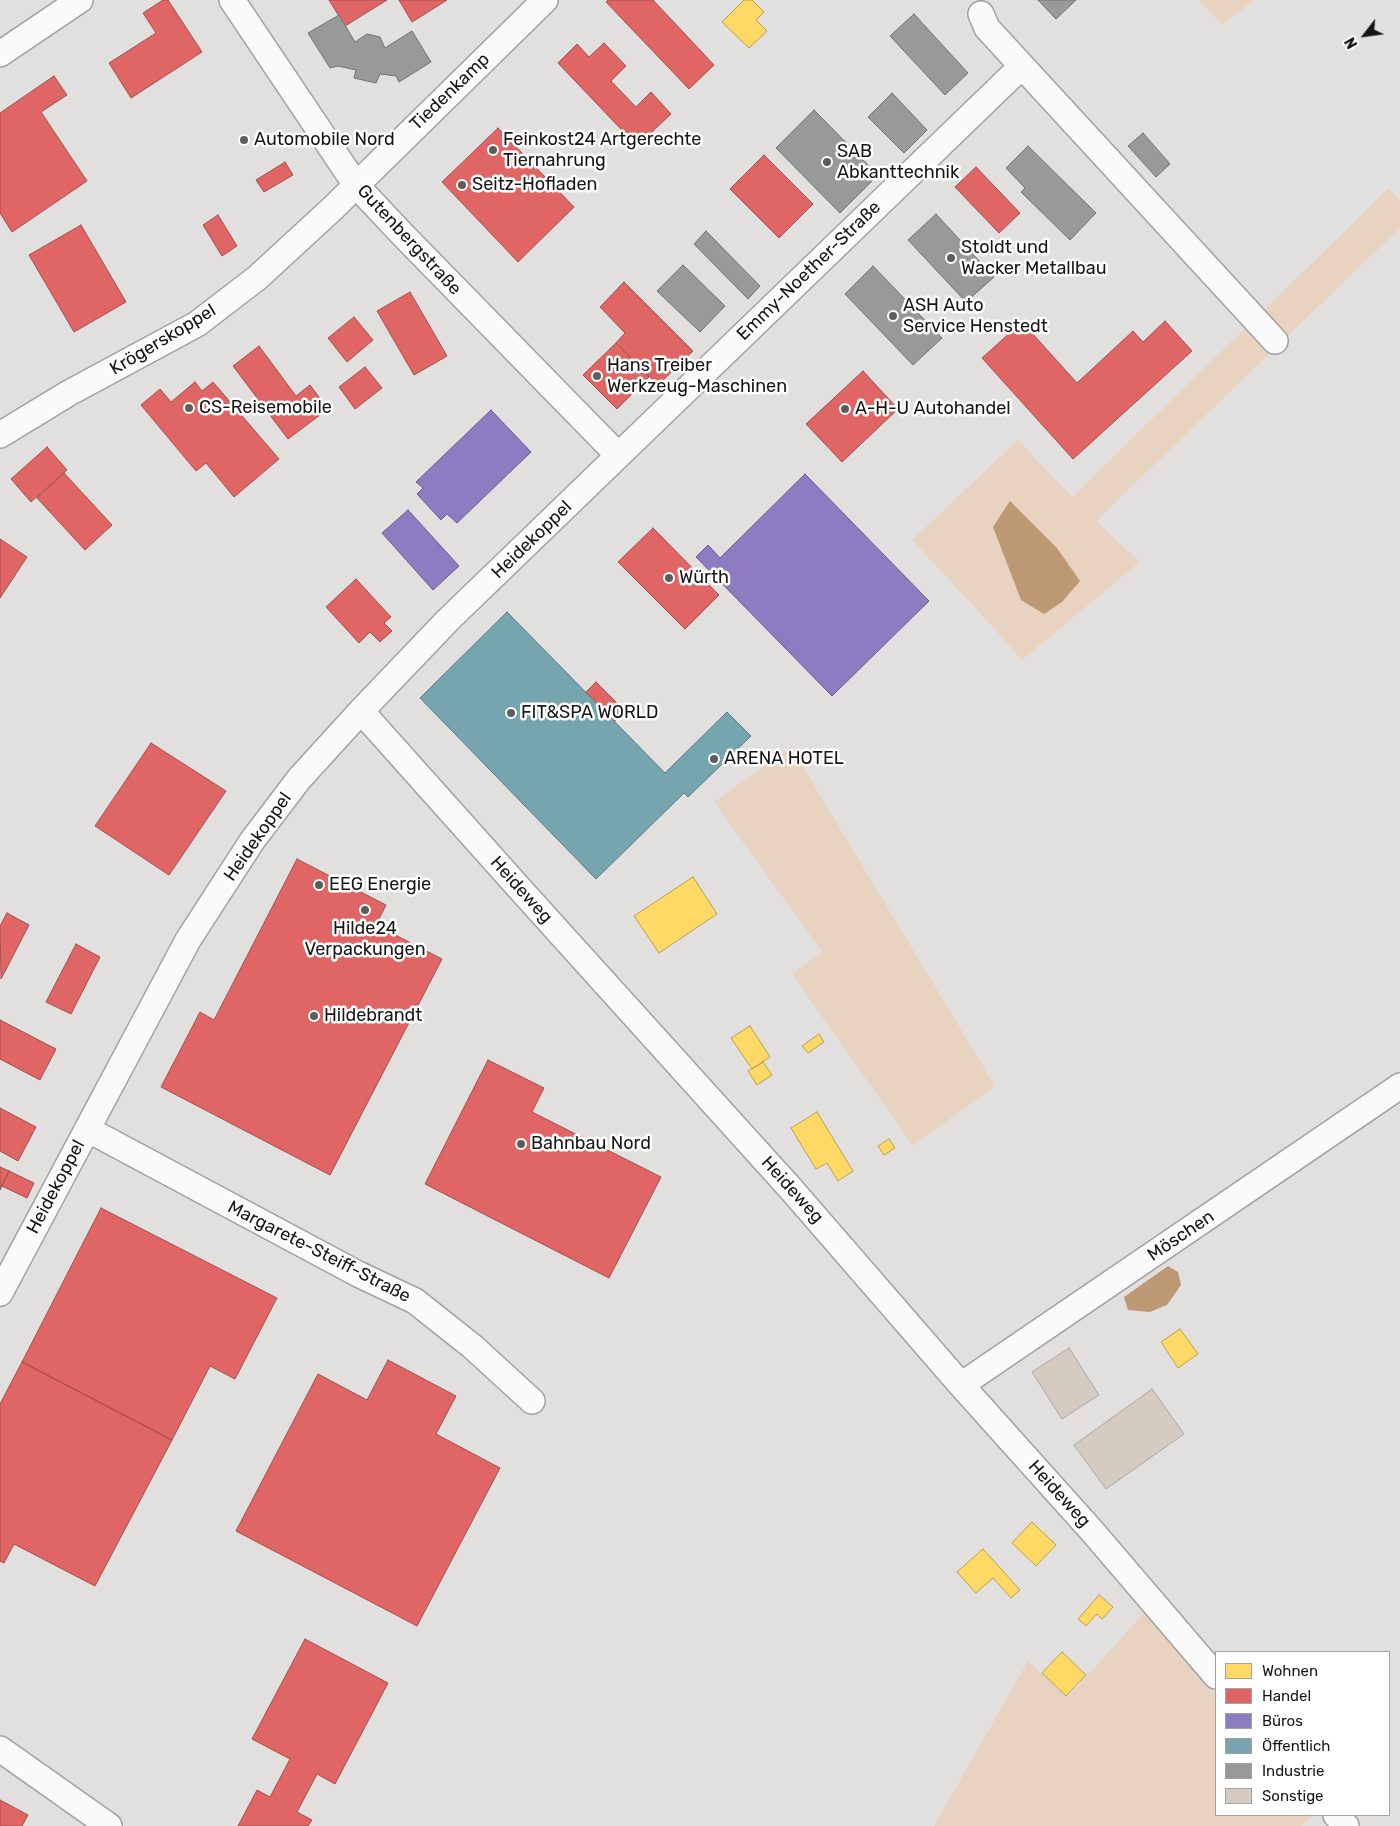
<!DOCTYPE html>
<meta charset="utf-8">
<style>
body{margin:0}
#map{position:relative;width:1400px;height:1826px;overflow:hidden;background:#e2e0de;font-family:Rubik,sans-serif}
canvas{display:block}
.legend{position:absolute;left:1215px;top:1651px;width:175px;height:165px;box-sizing:border-box;background:#fff;border:1px solid #a2a2a1;margin:0;padding:6px 9px;list-style:none;font-size:15px;color:#171615}
.legend li{display:flex;align-items:center;gap:10px;height:25px}
.legend b{width:25px;border:1px solid #a2a2a1}
.north{position:absolute;left:1340px;top:10px;width:50px;height:50px;-webkit-text-stroke:4px #fff;paint-order:stroke;rotate:240deg;font-size:14px;font-weight:700;line-height:20px;text-align:center;color:#171615}
.north::after{content:'';display:block;margin:auto;width:18px;height:22px;background:#171615;clip-path:polygon(50% 0,100% 100%,50% 72%,0 100%)}
</style>
<div id="map">
<canvas width="1400" height="1826"></canvas>
<ul class="legend">
<li><b style="height:14px;background:#ffd966"></b>Wohnen</li>
<li><b style="height:14px;background:#e06666"></b>Handel</li>
<li><b style="height:14px;background:#8e7cc3"></b>Büros</li>
<li><b style="height:14px;background:#76a5af"></b>Öffentlich</li>
<li><b style="height:14px;background:#999"></b>Industrie</li>
<li><b style="height:14px;background:#d6cbc0"></b>Sonstige</li>
</ul>
<div class="north">N</div>
</div>
<script>
const context = document.querySelector('canvas').getContext('2d');
context.lineJoin = 'round';
function paint(path, color) {
  context.fillStyle = color;
  context.fill(path, 'evenodd');
}
function shape(rows) {
  const path = new Path2D();
  for (const r of rows) {
    path.moveTo(r[0], r[1]);
    for (let i = 2; i < r.length; i += 2) path.lineTo(r[i], r[i + 1]);
  }
  return path;
}
function strokePath(path, color, width, dash) {
  context.strokeStyle = color;
  context.lineWidth = width;
  context.lineCap = dash ? 'butt' : 'round';
  context.setLineDash(dash || []);
  context.stroke(path);
}
function write(font, color, halo, rows, align = 'center') {
  context.font = font + ' Rubik,sans-serif';
  context.lineWidth = 5;
  context.setLineDash([]);
  context.textBaseline = 'middle';
  context.strokeStyle = halo;
  context.fillStyle = color;
  for (const [text, x, y, turn = 0] of rows) {
    context.save();
    context.translate(x, y);
    context.rotate((+turn || 0) * Math.PI / 180);
    context.textAlign = isNaN(turn) ? turn : align;
    if (halo) context.strokeText(text, 0, 0);
    context.fillText(text, 0, 0);
    context.restore();
  }
}
paint(shape([
 [1198,0,1254,0,1222,25],
 [1389,188,1400,200,1400,228,1096,521,1140,562,1022,660,980,613,912,540,1018,440,1072,497],
 [791,747,995,1086,913,1146,792,974,822,952,714,802],
 [1148,1608,1216,1689,1216,1815,1314,1815,1301,1826,934,1826,1028,1661,1067,1698]
]), '#e8d3c1');
paint(shape([
 [1010,501,1057,548,1080,581,1062,602,1044,614,1021,600,993,527],
 [1168,1266,1178,1272,1181,1285,1167,1305,1150,1312,1128,1310,1124,1297]
]), '#bd9875');
const homes = shape([
 [744,0,752,0,764,12,756,20,767,31,749,48,722,22,744,0],
 [693,877,717,914,659,953,634,916,693,877],
 [750,1026,770,1057,752,1069,731,1038,750,1026],
 [819,1034,824,1042,808,1053,802,1046,819,1034],
 [763,1062,772,1075,757,1085,748,1071,763,1062],
 [817,1112,853,1171,838,1181,827,1163,816,1169,791,1128,817,1112],
 [889,1139,895,1148,884,1155,878,1146,889,1139],
 [1180,1329,1198,1354,1178,1368,1161,1342,1180,1329],
 [1032,1522,1056,1545,1036,1566,1012,1543,1032,1522],
 [983,1549,1020,1590,1011,1598,993,1578,976,1593,957,1572,983,1549],
 [1099,1595,1113,1607,1102,1619,1097,1614,1086,1626,1078,1619,1099,1595],
 [1062,1652,1086,1675,1066,1696,1042,1673,1062,1652]
]);
paint(homes, '#ffd966');
strokePath(homes, '#b99e4e', 1);
const shops = shape([
 [163,0,168,0,202,52,131,98,109,63,156,33,143,13,163,0],
 [329,0,387,0,345,26,329,0],
 [399,0,447,0,412,22,399,0],
 [608,0,653,0,714,65,689,89,606,2,608,0],
 [604,43,626,66,611,81,636,107,651,92,671,114,637,146,558,63,577,44,589,57,604,43],
 [54,76,67,95,41,112,87,181,12,232,0,213,0,113,54,76],
 [498,128,574,207,518,262,442,182,498,128],
 [764,155,813,204,779,238,730,189,764,155],
 [285,162,293,175,264,192,256,180,285,162],
 [976,167,1020,213,999,233,955,187,976,167],
 [218,215,237,246,222,256,203,225,218,215],
 [81,225,126,302,74,332,29,255,81,225],
 [624,282,693,351,658,385,616,343,625,333,600,307,624,282],
 [410,292,447,356,414,375,377,311,410,292],
 [354,317,373,340,347,362,328,338,354,317],
 [1165,321,1192,351,1073,459,982,358,1022,322,1077,383,1133,331,1143,342,1165,321],
 [616,343,649,377,617,409,583,375,616,343],
 [259,346,296,396,310,385,328,409,288,439,233,366,259,346],
 [365,367,382,388,355,409,339,387,365,367],
 [863,371,898,409,842,462,806,424,863,371],
 [195,382,202,391,213,382,279,459,234,497,206,463,196,471,141,405,160,389,171,402,195,382],
 [47,447,67,470,31,502,11,479,47,447],
 [64,473,112,525,85,550,37,498,64,473],
 [653,528,719,595,685,629,618,562,653,528],
 [0,539,27,557,0,598,0,539],
 [356,579,391,617,384,623,392,631,380,642,370,632,359,643,326,607,356,579],
 [596,682,625,711,614,722,586,692,596,682],
 [151,743,226,791,169,875,95,826,151,743],
 [297,859,386,905,376,925,442,959,330,1175,161,1087,200,1012,214,1020,297,859],
 [7,913,29,925,1,979,0,926,7,913],
 [76,944,100,957,71,1014,46,1002,76,944],
 [0,1020,56,1049,40,1080,0,1059,0,1020],
 [488,1060,544,1088,532,1112,661,1177,609,1278,425,1184,488,1060],
 [0,1108,36,1127,18,1161,0,1151,0,1108],
 [0,1167,9,1171,0,1190,0,1167],
 [9,1171,34,1183,27,1198,2,1186,9,1171],
 [101,1208,277,1298,235,1379,210,1366,172,1440,22,1362,101,1208],
 [388,1360,456,1396,436,1434,500,1468,417,1626,236,1531,318,1374,367,1400,388,1360],
 [22,1362,172,1440,95,1586,14,1544,4,1563,0,1561,0,1404,22,1362],
 [305,1639,388,1683,335,1784,317,1774,297,1812,312,1820,308,1826,238,1826,257,1790,270,1797,290,1759,252,1739,305,1639],
 [0,1800,28,1815,22,1826,0,1826,0,1800]
]);
paint(shops, '#e06666');
strokePath(shops, '#a44e4e', 1);
const offices = shape([
 [491,410,531,452,457,523,447,514,441,520,417,494,423,488,416,482,491,410],
 [805,474,929,601,832,696,696,557,708,545,720,558,805,474],
 [408,510,459,566,433,590,382,533,408,510]
]);
paint(offices, '#8e7cc3');
strokePath(offices, '#6a5d8f', 1);
const public = shape([
 [507,612,665,773,727,712,751,736,688,797,684,793,596,879,420,698,507,612]
]);
paint(public, '#76a5af');
strokePath(public, '#5a7a81', 1);
const industry = shape([
 [1038,0,1076,0,1056,19,1038,0],
 [914,14,968,73,945,95,890,36,914,14],
 [339,15,355,42,367,34,380,37,385,48,412,31,431,62,399,82,396,76,380,74,376,83,354,78,356,70,338,66,330,68,308,33,339,15],
 [892,93,927,130,904,153,868,117,892,93],
 [814,110,878,175,840,213,776,148,814,110],
 [1143,133,1170,164,1156,177,1128,146,1143,133],
 [1028,146,1096,213,1070,240,1021,192,1025,188,1006,168,1028,146],
 [936,214,994,277,966,302,908,240,936,214],
 [706,231,760,286,748,299,694,244,706,231],
 [683,265,725,306,700,332,657,291,683,265],
 [873,266,942,338,913,365,845,294,873,266]
]);
paint(industry, '#999');
strokePath(industry, '#727271', 1);
const building = shape([
 [1069,1348,1099,1395,1062,1419,1032,1372,1069,1348],
 [1152,1389,1184,1434,1106,1489,1074,1445,1152,1389]
]);
paint(building, '#d6cbc0');
strokePath(building, '#a8a7a5', 1);
const minor = shape([
 [232,0,356,185,402,234,618,455],
 [981,14,987,28,1275,341],
 [0,54,80,0],
 [0,435,69,393,197,324,257,278,332,209,545,0],
 [361,711,520,889,791,1189,961,1385,1092,1531,1216,1676],
 [87,1129,358,1274,415,1301,473,1347,532,1401],
 [0,1293,188,940,252,841,299,779,361,711,448,620,1022,66],
 [961,1385,1400,1086],
 [0,1749,109,1826],
 [1336,1815,1346,1826]
]);
strokePath(minor, '#a3a1a0', 28);
strokePath(minor, '#fbfafa', 25);
for (const [x, y, r, color] of [
 [244,140,5,"#5e5d5b"],
 [493,150,5,"#5e5d5b"],
 [827,162,5,"#5e5d5b"],
 [462,185,5,"#5e5d5b"],
 [951,258,5,"#5e5d5b"],
 [893,316,5,"#5e5d5b"],
 [597,376,5,"#5e5d5b"],
 [189,408,5,"#5e5d5b"],
 [845,409,5,"#5e5d5b"],
 [669,578,5,"#5e5d5b"],
 [511,713,5,"#5e5d5b"],
 [714,759,5,"#5e5d5b"],
 [319,885,5,"#5e5d5b"],
 [365,910,5,"#5e5d5b"],
 [314,1016,5,"#5e5d5b"],
 [521,1144,5,"#5e5d5b"]
]) {
  const dot = new Path2D();
  dot.arc(x, y, r, 0, 2 * Math.PI);
  context.fillStyle = color;
  context.fill(dot);
  strokePath(dot, '#fff', 2);
}
write('18px', '#171615', '#fff', [
 ["Tiedenkamp",450,92,-44],
 ["Gutenbergstraße",409,240,47],
 ["Emmy-Noether-Straße",809,271,-44],
 ["Krögerskoppel",163,340,-31],
 ["Heidekoppel",532,540,-44],
 ["Heidekoppel",258,837,-55],
 ["Heideweg",521,890,48],
 ["Heidekoppel",56,1187,-62],
 ["Heideweg",792,1190,48],
 ["Möschen",1181,1236,-34],
 ["Margarete-Steiff-Straße",319,1252,27],
 ["Heideweg",1059,1494,48]
]);
write('18px', '#171615', '#fff', [
 ["Automobile Nord",254,140],
 ["Feinkost24 Artgerechte",503,140],
 ["Tiernahrung",503,161],
 ["SAB",837,152],
 ["Abkanttechnik",837,173],
 ["Seitz-Hofladen",472,185],
 ["Stoldt und",961,248],
 ["Wacker Metallbau",961,269],
 ["ASH Auto",903,306],
 ["Service Henstedt",903,327],
 ["Hans Treiber",607,366],
 ["Werkzeug-Maschinen",607,387],
 ["CS-Reisemobile",199,408],
 ["A-H-U Autohandel",855,409],
 ["Würth",679,578],
 ["FIT&SPA WORLD",521,713],
 ["ARENA HOTEL",724,759],
 ["EEG Energie",329,885],
 ["Hilde24",365,929,"center"],
 ["Verpackungen",365,950,"center"],
 ["Hildebrandt",324,1016],
 ["Bahnbau Nord",531,1144]
], 'left');
</script>
